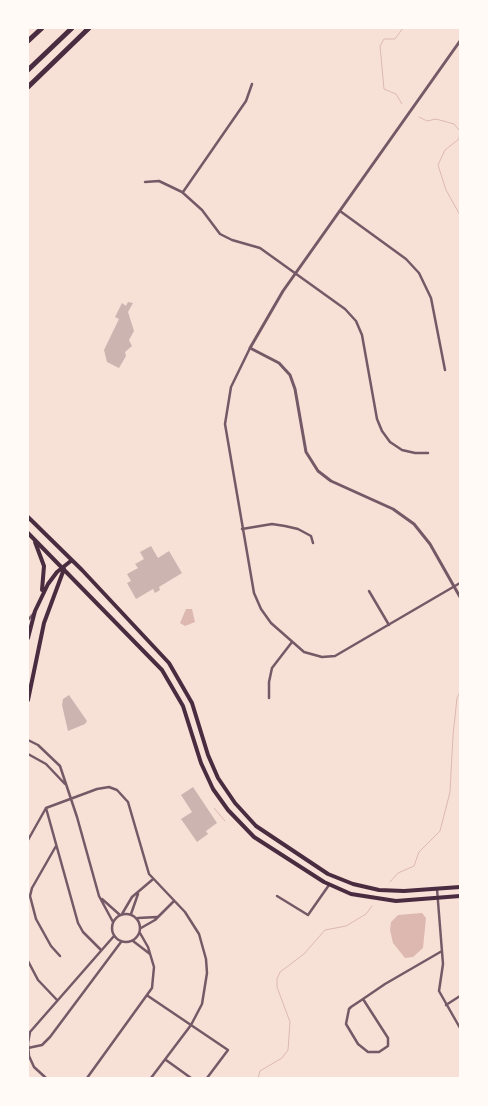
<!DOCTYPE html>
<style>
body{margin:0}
#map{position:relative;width:488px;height:1106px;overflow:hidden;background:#f7e1d7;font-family:"Zilla Slab",serif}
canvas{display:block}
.frame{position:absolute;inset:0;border:29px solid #fffaf5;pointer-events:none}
</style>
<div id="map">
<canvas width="488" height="1106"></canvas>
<div class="frame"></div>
</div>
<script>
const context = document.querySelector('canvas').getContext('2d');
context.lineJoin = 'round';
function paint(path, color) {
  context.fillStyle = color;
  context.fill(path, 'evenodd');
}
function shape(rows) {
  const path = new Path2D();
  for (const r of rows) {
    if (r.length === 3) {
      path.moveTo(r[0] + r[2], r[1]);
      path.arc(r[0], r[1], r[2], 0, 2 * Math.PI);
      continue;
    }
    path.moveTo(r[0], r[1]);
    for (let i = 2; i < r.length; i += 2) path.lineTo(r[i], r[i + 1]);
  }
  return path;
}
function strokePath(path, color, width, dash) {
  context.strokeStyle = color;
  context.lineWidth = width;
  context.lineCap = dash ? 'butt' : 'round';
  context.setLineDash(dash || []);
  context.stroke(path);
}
paint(shape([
 [186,609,192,609,195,622,185,626,180,623],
 [422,913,426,918,423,948,413,957,405,958,393,943,390,930,391,922,398,915]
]), '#dcb8b0');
strokePath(shape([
 [402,104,396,94,384,89,380,46,384,39,395,39,403,28],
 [419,117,427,121,436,119,454,124,460,131,459,139,445,150,438,165,446,190,460,215],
 [460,640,460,658],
 [214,808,225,821],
 [390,882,398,873,414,866,419,852,440,831,450,792,453,735,457,698,460,692],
 [258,1078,260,1071,282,1058,288,1050,290,1022,277,987,277,979,280,972,304,954,325,930,346,926,366,914,372,906]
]), '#dcb8b0', 1);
paint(shape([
 [128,302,133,303,128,312,134,331,129,340,132,346,125,352,126,356,119,368,107,362,104,350,119,319,115,317,122,303,126,306],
 [151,546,158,558,169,551,182,573,159,587,160,590,155,593,153,589,136,599,127,583,131,581,127,574,138,568,135,564,144,559,140,552],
 [69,695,87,721,85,724,68,731,62,705,63,699],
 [193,787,217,823,206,831,208,834,197,842,181,819,192,812,181,795]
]), '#ccb4b1');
strokePath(shape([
 [145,182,159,181,182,192,202,210,220,234,232,240,260,248,345,309,356,321,362,335,377,419,382,431,390,442,402,450,415,453,428,453],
 [183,192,246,101,252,84],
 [340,211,406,259,419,273,431,298,445,370],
 [250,348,231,387,225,424,254,593,261,609,271,623,304,652,322,657,335,656,460,583],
 [242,529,272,524,285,526,298,529,311,536,313,543],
 [369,591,389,625],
 [28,620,34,613],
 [269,698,269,682,272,668,292,642],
 [28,740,38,745,60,766,77,817,99,896,113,922],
 [28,754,46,764,65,784],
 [46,808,78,923,83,932,101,950],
 [28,840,46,808,97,789,109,787,117,790,128,802,149,874,185,912,199,934,206,959,207,973,202,1004,191,1025,151,1078],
 [56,846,32,888,30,896,36,919,51,946,60,956],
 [437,889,443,964,439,991,460,1028],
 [277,896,308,915,329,885],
 [102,899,120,915],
 [126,928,14],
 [122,914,132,897,152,880],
 [131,914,138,894],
 [138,918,157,917],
 [141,928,155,920,174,901],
 [133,941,150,954],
 [28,961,38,980,57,1000],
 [148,996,228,1050,207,1078],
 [363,999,388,1038,388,1046,379,1052,368,1052,358,1044,346,1024,349,1009,351,1007,363,999,385,984,442,951],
 [446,1005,460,996],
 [28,1048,42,1045,50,1037,121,942],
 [166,1060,191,1078],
 [46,1078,34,1067,29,1056,28,1043,30,1032,114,936],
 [87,1078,152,988,154,967,148,947,140,933]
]), '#755966', 2.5);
strokePath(shape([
 [460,41,283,291,250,348,279,363,290,375,295,389,306,452,318,471,331,481,393,509,414,524,430,544,460,597]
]), '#755966', 3);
strokePath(shape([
 [28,517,82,570,169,663,192,703,208,755,218,778,235,803,256,826,328,874,353,884,379,890,404,891,460,887],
 [28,533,162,670,183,706,201,763,213,789,228,810,254,837,324,882,351,894,396,901,460,896],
 [35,542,44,566,42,590],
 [28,638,35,611,48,584,57,572,72,560],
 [28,700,44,623,64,569]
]), '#4a2c40', 4);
strokePath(shape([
 [28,41,42,28],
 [28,70,72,28],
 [28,87,89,28]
]), '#4a2c40', 5);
</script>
